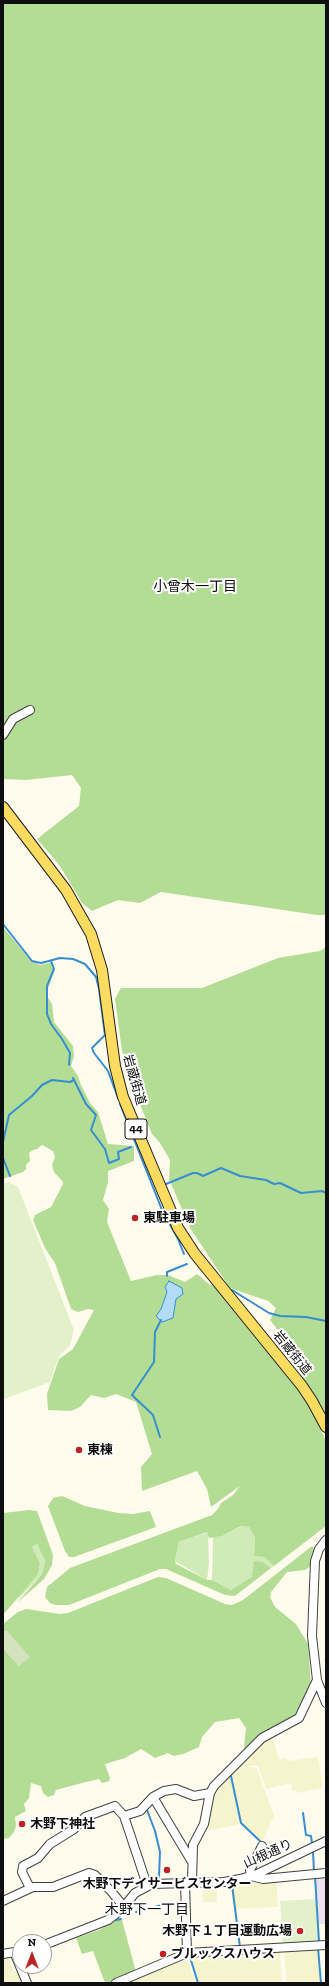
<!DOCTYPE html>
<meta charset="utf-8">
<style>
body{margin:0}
#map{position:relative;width:329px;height:1986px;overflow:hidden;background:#fffcee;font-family:"Zilla Slab",serif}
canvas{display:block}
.frame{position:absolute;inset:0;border:4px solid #0e0e0e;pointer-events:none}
.north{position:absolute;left:12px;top:1934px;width:40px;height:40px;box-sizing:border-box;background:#fff;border:1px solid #9f9f9f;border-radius:50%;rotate:0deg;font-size:11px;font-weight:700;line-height:16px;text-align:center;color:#0e0e0e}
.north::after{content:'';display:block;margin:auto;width:14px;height:18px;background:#c22124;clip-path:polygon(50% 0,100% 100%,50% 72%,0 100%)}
</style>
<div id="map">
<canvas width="329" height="1986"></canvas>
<div class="frame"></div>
<div class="north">N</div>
</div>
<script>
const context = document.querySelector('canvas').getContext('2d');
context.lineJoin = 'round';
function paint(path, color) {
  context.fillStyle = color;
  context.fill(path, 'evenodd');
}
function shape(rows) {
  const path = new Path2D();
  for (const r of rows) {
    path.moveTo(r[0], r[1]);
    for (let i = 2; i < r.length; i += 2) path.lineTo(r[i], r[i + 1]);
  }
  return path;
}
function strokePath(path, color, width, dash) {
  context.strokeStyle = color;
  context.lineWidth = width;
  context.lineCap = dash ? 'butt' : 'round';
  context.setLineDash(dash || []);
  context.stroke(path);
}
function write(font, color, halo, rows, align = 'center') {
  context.font = font + ' "Zilla Slab","Noto Sans JP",serif';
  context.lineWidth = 4;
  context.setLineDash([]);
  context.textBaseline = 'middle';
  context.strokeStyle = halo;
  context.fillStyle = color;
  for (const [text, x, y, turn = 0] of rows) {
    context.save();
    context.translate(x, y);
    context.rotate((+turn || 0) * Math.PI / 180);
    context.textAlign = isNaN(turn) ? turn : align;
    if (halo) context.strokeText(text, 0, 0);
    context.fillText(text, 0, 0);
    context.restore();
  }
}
paint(shape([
 [326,1875,326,1924,319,1924,315,1876]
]), '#ece2ed');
paint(shape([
 [271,1734,279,1759,285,1758,289,1761,318,1757,323,1788,297,1793,297,1790,292,1791,291,1783,266,1789,258,1765,238,1768],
 [252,1767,257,1769,274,1816,262,1842,241,1823,231,1773,235,1769],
 [230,1774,240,1824,203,1832,209,1819,215,1789],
 [276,1879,278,1907,236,1909,232,1885],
 [203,1886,217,1886,217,1902,203,1902],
 [318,1947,321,1983,287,1983,284,1951],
 [280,1951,282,1983,199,1983,191,1957],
 [184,1956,187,1958,195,1983,122,1983],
 [8,1957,14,1972,19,1970,24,1983,3,1983,3,1959]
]), '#f6f4cd');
paint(shape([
 [242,1526,249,1527,255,1537,254,1556,264,1557,274,1566,271,1568,263,1562,250,1579,231,1590,212,1580,213,1537,222,1536],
 [208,1532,209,1564,207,1580,175,1561,179,1542],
 [37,1544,45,1561,42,1574,8,1610,17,1600,22,1591,38,1574,40,1563,32,1547]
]), '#d0ebb7');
paint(shape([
 [3,3,326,3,326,915,317,915,161,892,140,903,118,900,92,911,82,903,60,866,37,839,79,806,81,788,72,775,26,780,3,779],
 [3,927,30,960,40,965,53,962,54,971,46,995,52,1004,54,1022,73,1046,74,1056,71,1066,78,1076,81,1085,90,1103,98,1112,108,1144,134,1146,134,1161,108,1171,108,1182,103,1200,109,1209,107,1222,131,1281,157,1275,168,1275,185,1282,197,1274,210,1285,215,1285,298,1389,312,1411,325,1439,326,1526,274,1566,264,1557,254,1556,255,1537,249,1527,241,1526,222,1536,209,1538,207,1532,179,1542,175,1561,176,1564,207,1580,212,1580,231,1590,252,1577,254,1561,263,1562,271,1568,235,1596,225,1595,166,1569,160,1569,69,1605,55,1605,50,1603,45,1597,47,1587,70,1568,212,1515,218,1509,221,1503,233,1495,240,1486,211,1507,207,1489,197,1471,142,1491,141,1467,152,1454,136,1402,116,1394,104,1398,91,1395,80,1407,71,1411,48,1410,47,1394,59,1359,73,1349,94,1310,88,1309,78,1312,71,1309,55,1263,45,1248,33,1220,35,1215,51,1207,63,1184,63,1182,54,1172,52,1165,55,1157,53,1151,42,1145,37,1149,33,1150,29,1153,30,1161,26,1165,26,1169,23,1172,3,1179],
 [326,947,326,1414,300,1375,293,1359,284,1348,282,1331,277,1329,270,1320,276,1308,268,1301,230,1288,190,1228,169,1179,170,1160,160,1143,152,1134,128,1075,122,1051,115,999,121,988,202,988,278,958,320,951],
 [62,1496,85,1506,118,1513,133,1514,150,1511,156,1527,74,1557,69,1557,65,1551,48,1506,53,1498],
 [29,1510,37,1511,53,1555,52,1565,44,1579,17,1603,42,1574,45,1561,37,1544,32,1547,40,1563,38,1574,3,1615,3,1513],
 [312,1546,314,1549,311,1566,305,1570,287,1572,271,1592,270,1597,275,1607,296,1624,308,1644,311,1685,298,1714,245,1752,244,1747,246,1728,239,1718,215,1722,202,1737,199,1747,183,1754,174,1756,168,1753,155,1758,141,1749,125,1758,105,1764,110,1778,109,1781,102,1783,99,1779,82,1783,56,1790,54,1795,48,1797,43,1793,41,1786,31,1783,29,1798,24,1804,26,1811,15,1817,16,1826,14,1832,9,1838,3,1839,3,1648,19,1666,7,1631,3,1632,3,1624,18,1612,26,1609,60,1614,68,1613,158,1577,166,1578,225,1604,232,1605,243,1600],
 [115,1920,122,1920,136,1972,111,1983,105,1983,93,1951,82,1954,76,1938,99,1930]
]), '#b3dc95');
paint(shape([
 [7,1631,30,1657,19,1666,3,1648,3,1632]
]), '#d5e2bf');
paint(shape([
 [8,1182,18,1187,74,1330,70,1345,59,1356,50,1382,4,1399,3,1184],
 [315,1899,317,1905,318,1943,283,1945,280,1901]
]), '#e2f1c9');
const water = shape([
 [169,1281,182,1288,183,1294,176,1299,173,1318,162,1322,156,1316,161,1309,167,1292,165,1287,169,1281]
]);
paint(water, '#b1dbf8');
strokePath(water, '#368ed1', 1);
strokePath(shape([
 [3,924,32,961,41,963,60,958,73,959,85,964,96,977,99,989,105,1035,92,1048,94,1053,108,1071,118,1098],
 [51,961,54,969,47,986,47,1014,51,1024,62,1039,70,1053,69,1065],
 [73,1078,86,1104,96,1115,91,1130,105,1149,109,1163,119,1159,118,1152,131,1147],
 [120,1104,162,1210,178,1239,184,1254],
 [3,1142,9,1115,32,1096,42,1085,52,1080,70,1082,74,1080],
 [3,1146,3,1158,10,1176],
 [166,1184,193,1173,197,1173,203,1176,221,1168,240,1176,266,1180,274,1184,280,1183,301,1193,322,1191,326,1193],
 [167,1276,167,1272,187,1264],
 [232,1290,269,1313,280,1316,306,1317,326,1321],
 [160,1437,153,1415,132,1395,154,1362,155,1332,161,1320],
 [231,1776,241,1823,261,1842],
 [147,1810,155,1831,160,1852,159,1877],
 [303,1813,306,1835,311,1836,312,1843],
 [313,1852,314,1871],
 [315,1876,319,1942],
 [232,1885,240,1947],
 [136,1912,162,1905,182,1902],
 [116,1920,121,1919],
 [318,1948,321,1983],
 [190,1957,198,1983]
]), '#368ed1', 2);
const minor = shape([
 [3,735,13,719,30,710],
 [326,1540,319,1549,315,1561,312,1636,317,1680,326,1703],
 [153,1797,192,1862],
 [124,1816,140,1811,153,1797,164,1791,176,1789,194,1796,210,1793],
 [262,1846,250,1870,251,1876,263,1879,326,1873],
 [185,1882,187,1953],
 [192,1882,193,1845,204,1824,210,1793,214,1786,262,1738,299,1718,317,1680],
 [30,1888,22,1872,23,1866,38,1858,50,1844,74,1829,85,1817,115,1806,124,1816,147,1885],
 [3,1901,33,1887,53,1887,89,1873,95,1875,111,1891,124,1907],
 [44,1945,108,1920,122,1909,135,1893,152,1884,224,1882,240,1879,257,1874,326,1841],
 [14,1952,27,1983],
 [3,1954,20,1951],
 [116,1983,187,1953,326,1945]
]);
const major = shape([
 [3,807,66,890,91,934,102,970,115,1066,123,1097,178,1228,195,1254,302,1386,312,1401,326,1427]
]);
strokePath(minor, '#414141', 10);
strokePath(major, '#1f1f1f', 12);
strokePath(minor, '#fff', 8);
strokePath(major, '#fcdb61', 10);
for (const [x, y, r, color] of [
 [135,1218,4,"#c22124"],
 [79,1450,4,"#c22124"],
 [22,1824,4,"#c22124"],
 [167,1870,4,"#c22124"],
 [300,1931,4,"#c22124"],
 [163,1954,4,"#c22124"]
]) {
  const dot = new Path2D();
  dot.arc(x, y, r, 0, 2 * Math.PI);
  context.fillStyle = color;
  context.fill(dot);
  strokePath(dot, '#fff', 1.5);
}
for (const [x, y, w] of [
 [136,1129,22]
]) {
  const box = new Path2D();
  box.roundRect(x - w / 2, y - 10, w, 20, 3);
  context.fillStyle = '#fff';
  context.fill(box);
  strokePath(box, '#0e0e0e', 1);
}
write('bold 12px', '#0e0e0e', null, [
 ["44",136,1129]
]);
write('13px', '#0e0e0e', '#fff', [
 ["岩蔵街道",134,1080,74],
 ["岩蔵街道",292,1353,51],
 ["山根通り",268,1854,-24]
]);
write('bold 13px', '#0e0e0e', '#fff', [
 ["東駐車場",143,1218],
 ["東棟",87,1450],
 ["木野下神社",30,1824],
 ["木野下デイサービスセンター",167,1884,"center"],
 ["木野下１丁目運動広場",292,1931,"right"],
 ["ブルックスハウス",171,1954]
], 'left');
write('14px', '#0e0e0e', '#fff', [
 ["小曾木一丁目",195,587],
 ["木野下一丁目",147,1910]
]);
</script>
